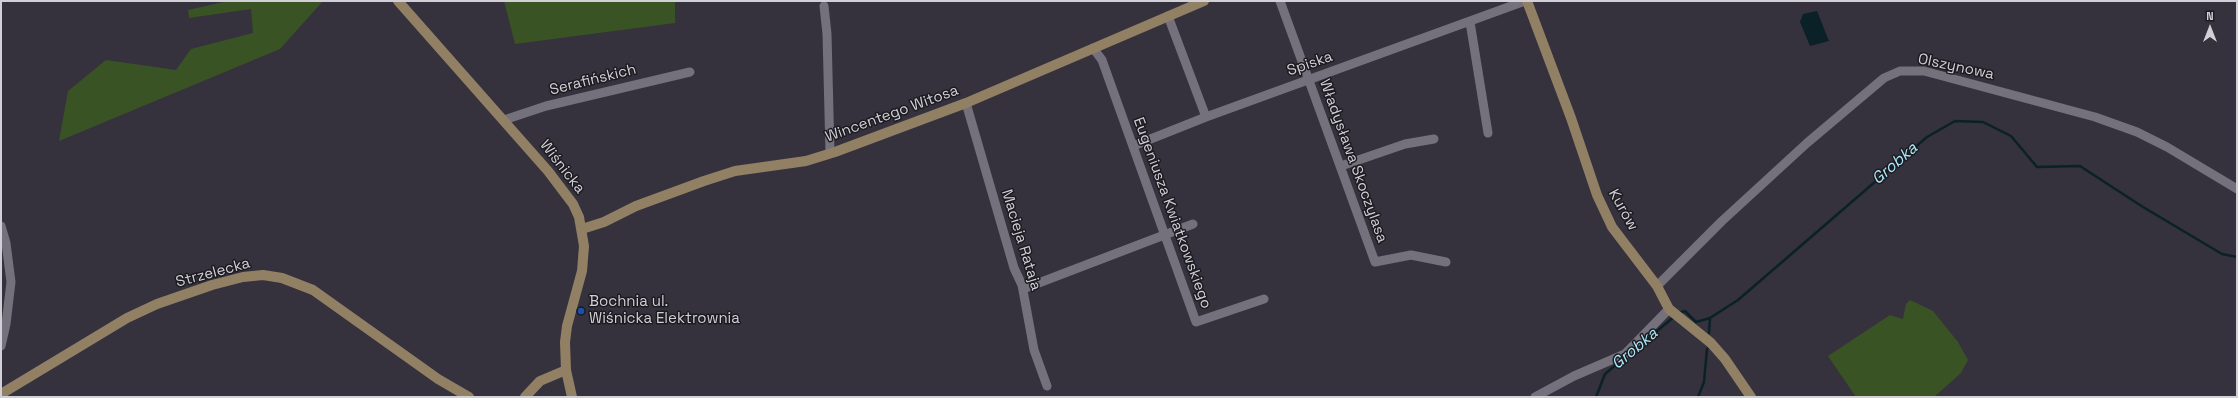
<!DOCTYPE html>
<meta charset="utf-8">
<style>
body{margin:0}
#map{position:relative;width:2238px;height:398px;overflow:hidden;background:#35323d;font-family:"Space Grotesk",sans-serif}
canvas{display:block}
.frame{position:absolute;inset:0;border:2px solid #d2d0d7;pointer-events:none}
.north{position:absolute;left:2190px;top:8px;width:40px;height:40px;-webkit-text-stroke:3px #1c1b20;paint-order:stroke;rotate:0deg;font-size:11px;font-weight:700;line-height:16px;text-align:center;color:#d2d0d7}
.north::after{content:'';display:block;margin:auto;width:14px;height:18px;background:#d2d0d7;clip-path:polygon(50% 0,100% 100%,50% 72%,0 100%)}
</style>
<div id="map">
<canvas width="2238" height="398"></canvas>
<div class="frame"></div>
<div class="north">N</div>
</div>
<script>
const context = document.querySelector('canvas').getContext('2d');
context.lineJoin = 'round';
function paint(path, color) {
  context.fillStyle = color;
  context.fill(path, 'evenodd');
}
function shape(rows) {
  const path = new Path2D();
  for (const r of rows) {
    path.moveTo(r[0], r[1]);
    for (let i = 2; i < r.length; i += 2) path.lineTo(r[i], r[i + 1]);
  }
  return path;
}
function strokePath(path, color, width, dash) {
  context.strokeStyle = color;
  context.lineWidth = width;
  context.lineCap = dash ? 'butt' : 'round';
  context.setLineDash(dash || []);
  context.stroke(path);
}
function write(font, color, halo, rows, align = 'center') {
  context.font = font + ' "Space Grotesk",sans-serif';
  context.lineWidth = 3;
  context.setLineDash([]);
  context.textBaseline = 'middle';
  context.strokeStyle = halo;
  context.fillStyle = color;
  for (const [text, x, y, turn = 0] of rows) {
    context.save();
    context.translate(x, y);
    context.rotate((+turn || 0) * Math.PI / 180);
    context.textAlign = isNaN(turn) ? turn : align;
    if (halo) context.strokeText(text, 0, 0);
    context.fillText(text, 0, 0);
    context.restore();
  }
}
paint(shape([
 [228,1,323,1,280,49,59,141,68,91,106,60,176,70,191,49,253,33,251,9,189,18,188,10],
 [504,1,675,1,675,23,515,44],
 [1910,300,1933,311,1958,342,1968,360,1961,373,1934,397,1856,397,1828,356,1890,315,1903,319,1906,304]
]), '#3a5325');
paint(shape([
 [1817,11,1829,41,1810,46,1800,22,1803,14]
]), '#0a2128');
strokePath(shape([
 [1679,313,1685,311,1696,322,1710,318,1738,300,1927,137,1955,121,1983,122,2011,136,2037,167,2080,166,2143,207,2222,254,2237,257],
 [1709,333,1710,318],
 [1639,346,1675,316],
 [1596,397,1605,374,1624,358],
 [1698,397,1704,382,1707,349]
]), '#0a2128', 2.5);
strokePath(shape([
 [1280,1,1375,262,1411,255,1446,262],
 [824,6,827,34,830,153],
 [1168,16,1206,117],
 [1470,22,1488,133],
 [1093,48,1102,60,1196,322,1264,299],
 [966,103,1014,268,1022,285,1034,350,1047,386],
 [504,120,546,106,690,72],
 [1133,146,1206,117,1525,1],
 [1341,166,1405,144,1434,139],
 [1,226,6,243,11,282,6,324,1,346],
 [1657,286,1722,221,1807,143,1884,78,1900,71,1924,71,2095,117,2137,132,2167,147,2237,189],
 [1023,289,1193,224],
 [1535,397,1574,376,1625,354,1669,309]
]), '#74717d', 9);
strokePath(shape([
 [398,1,548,171,573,204,579,217,584,246,582,271,567,326,565,342,566,370,572,397],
 [1527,1,1571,118,1597,195,1612,227,1657,286,1669,309,1711,343,1725,359,1751,397],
 [582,229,604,222,636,206,704,181,735,171,806,161,835,152,966,103,1204,1],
 [1,394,127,318,157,304,212,285,243,277,263,275,282,278,313,290,438,379,469,397],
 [525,397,540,381,566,370]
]), '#918064', 10);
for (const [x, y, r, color] of [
 [581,311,4,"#1a4fb4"]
]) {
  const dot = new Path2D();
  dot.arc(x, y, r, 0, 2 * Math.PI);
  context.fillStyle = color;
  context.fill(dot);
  strokePath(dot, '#1c1b20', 1.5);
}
write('15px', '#d2d0d7', '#1c1b20', [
 ["Spiska",1310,64,-19],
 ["Olszynowa",1956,67,12],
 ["Serafińskich",593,80,-14],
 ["Wincentego Witosa",892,114,-20],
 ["Władysława Skoczylasa",1353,161,70],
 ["Wiśnicka",562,167,52],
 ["Kurów",1623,210,61],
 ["Eugeniusza Kwiatkowskiego",1172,213,70],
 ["Macieja Rataja",1021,240,73],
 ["Strzelecka",213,273,-15]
]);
write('15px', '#d2d0d7', '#1c1b20', [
 ["Bochnia ul.",589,302],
 ["Wiśnicka Elektrownia",589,319]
], 'left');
write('italic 16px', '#ade8fb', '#1c1b20', [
 ["Grobka",1895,164,-41],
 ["Grobka",1635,349,-40]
]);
</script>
